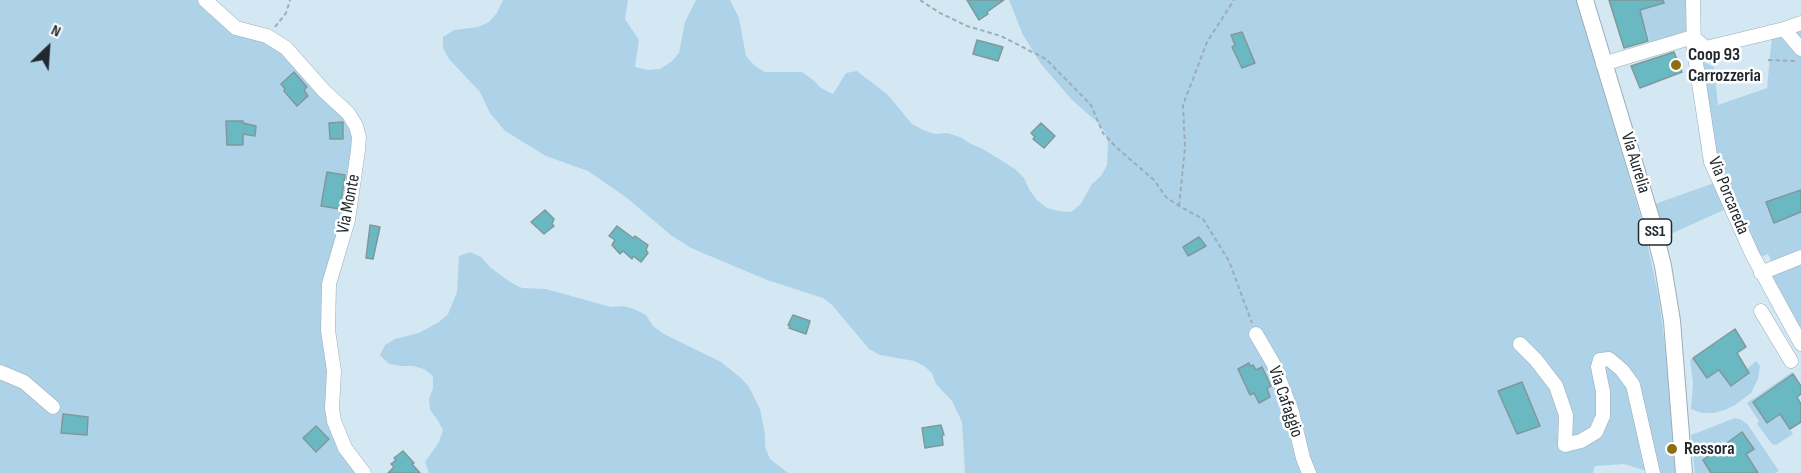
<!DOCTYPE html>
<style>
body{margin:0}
#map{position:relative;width:1801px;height:473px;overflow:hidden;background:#d4e8f4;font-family:"Sofia Sans Condensed",sans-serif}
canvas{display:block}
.north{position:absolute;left:18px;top:18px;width:60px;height:60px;-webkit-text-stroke:4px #fff;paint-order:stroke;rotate:25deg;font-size:16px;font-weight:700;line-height:24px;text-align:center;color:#22292e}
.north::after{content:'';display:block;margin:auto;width:21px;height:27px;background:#22292e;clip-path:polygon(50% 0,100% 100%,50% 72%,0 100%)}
</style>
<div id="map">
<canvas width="1801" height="473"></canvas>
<div class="north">N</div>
</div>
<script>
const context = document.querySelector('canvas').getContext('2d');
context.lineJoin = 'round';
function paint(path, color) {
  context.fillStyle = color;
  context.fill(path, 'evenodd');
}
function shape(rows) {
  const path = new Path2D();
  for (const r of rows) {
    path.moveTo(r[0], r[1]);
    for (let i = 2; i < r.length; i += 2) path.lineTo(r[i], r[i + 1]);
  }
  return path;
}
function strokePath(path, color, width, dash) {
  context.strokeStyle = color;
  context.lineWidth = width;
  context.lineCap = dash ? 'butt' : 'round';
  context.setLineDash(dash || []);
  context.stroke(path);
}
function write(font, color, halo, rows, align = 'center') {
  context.font = font + ' "Sofia Sans Condensed",sans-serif';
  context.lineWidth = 5;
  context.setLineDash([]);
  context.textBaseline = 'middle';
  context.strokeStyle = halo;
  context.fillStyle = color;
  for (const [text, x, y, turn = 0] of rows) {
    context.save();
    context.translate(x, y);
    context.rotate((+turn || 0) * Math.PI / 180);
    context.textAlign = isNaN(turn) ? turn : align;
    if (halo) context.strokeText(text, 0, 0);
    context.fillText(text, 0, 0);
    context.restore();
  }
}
paint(shape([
 [0,0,203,0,236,29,267,37,355,126,344,219,325,284,332,408,364,473,0,473],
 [503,0,628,0,625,19,639,40,635,67,648,70,660,69,671,62,679,53,685,22,695,2,697,0,730,0,739,18,746,56,755,66,765,72,802,72,813,80,821,88,833,94,846,73,857,71,888,95,912,124,923,130,935,134,947,133,960,137,971,144,983,149,1015,169,1024,178,1029,189,1037,200,1047,208,1059,211,1071,212,1080,205,1092,184,1101,176,1107,165,1108,143,1105,132,1098,123,1072,100,1041,64,1023,35,1009,0,1577,0,1644,228,1659,299,1668,369,1675,473,1653,473,1624,464,1595,466,1593,473,965,473,962,422,952,401,936,384,932,373,924,366,914,361,880,355,869,349,832,305,823,298,767,280,691,248,672,236,627,198,588,171,546,156,505,131,490,113,480,92,449,59,443,48,443,37,454,30,478,27,489,22,497,13],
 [1654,0,1687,0,1686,32,1650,42,1640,10],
 [1801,18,1801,336,1763,267,1772,263,1768,254,1758,258,1714,161,1698,59,1714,67,1718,105,1767,88,1773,25],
 [1714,183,1726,209,1666,236,1655,204],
 [470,252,481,257,490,267,510,282,522,288,546,289,611,307,623,306,634,309,646,315,653,326,664,334,721,362,741,378,749,387,760,409,765,434,765,447,770,459,788,473,429,473,425,462,439,442,443,430,437,419,430,410,429,399,433,388,433,376,424,369,413,366,401,366,389,364,380,355,385,345,395,339,419,333,439,322,448,314,457,292,459,256],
 [1693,358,1707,378,1720,370,1731,386,1749,373,1747,369,1756,361,1760,366,1758,379,1751,393,1735,405,1725,410,1714,413,1702,413,1691,409,1693,383,1690,360],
 [1792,372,1793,374,1753,402,1767,422,1780,414,1793,434,1776,445,1772,444,1757,424,1759,421,1747,403],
 [1735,418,1742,420,1748,425,1779,471,1775,473,1758,473,1744,456,1753,449,1742,432,1703,460,1711,473,1695,473,1691,435]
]), '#aed3e8');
const building = shape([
 [967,0,1004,0,987,12,988,14,979,20,967,0],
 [1609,0,1663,0,1664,3,1640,10,1648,41,1624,48,1609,0],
 [1242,32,1255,63,1242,68,1232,47,1235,45,1231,35,1242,32],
 [977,40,1003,47,998,61,973,54,977,40],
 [1674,52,1682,72,1640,88,1631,66,1674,52],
 [294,72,307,87,304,90,308,96,297,106,284,91,285,89,281,84,294,72],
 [226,121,243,121,243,123,256,126,255,136,243,134,243,145,227,145,226,121],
 [343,122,343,139,330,139,329,123,343,122],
 [1041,123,1055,136,1044,148,1033,139,1035,137,1031,133,1041,123],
 [327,172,345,175,340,209,321,206,327,172],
 [1801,190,1801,212,1774,223,1766,202,1801,190],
 [545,210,554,219,552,224,554,226,544,234,531,222,545,210],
 [370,225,380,227,373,259,366,258,370,225],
 [617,226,633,238,635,236,648,245,646,250,648,253,641,262,633,256,632,259,623,251,620,254,612,245,615,240,609,236,617,226],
 [1199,237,1206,246,1188,256,1183,247,1199,237],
 [793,315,810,321,806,334,789,328,790,326,788,325,793,315],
 [1735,329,1746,347,1737,353,1749,373,1731,386,1719,370,1707,378,1693,358,1735,329],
 [1249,363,1250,366,1253,365,1256,370,1262,367,1271,386,1267,388,1270,397,1259,403,1254,393,1250,395,1238,369,1249,363],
 [1793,374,1801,386,1801,394,1797,397,1801,404,1801,422,1790,429,1780,414,1767,423,1753,402,1793,374],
 [1522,382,1540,426,1517,434,1498,391,1522,382],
 [63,414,88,417,87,435,61,433,63,414],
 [941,425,944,435,942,435,943,445,925,448,922,428,941,425],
 [316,426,329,439,316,452,303,438,316,426],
 [1742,432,1754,449,1746,454,1758,473,1711,473,1703,460,1742,432],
 [403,451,414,463,412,464,420,473,388,473,394,467,391,464,396,460,394,458,403,451]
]);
paint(building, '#6ab9c2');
strokePath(building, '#81989b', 1.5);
const minor = shape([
 [205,0,236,28,267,36,286,48,324,91,348,113,356,126,359,137,358,150,348,220,329,284,328,330,334,371,332,408,334,421,345,448,364,473],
 [1693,0,1694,50,1711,162,1752,254,1801,344],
 [1784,29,1801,49],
 [1603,64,1693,37,1706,48,1784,29,1801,23],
 [1761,273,1801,257],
 [1761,311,1791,361],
 [1256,334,1273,363,1292,412,1303,458,1309,473],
 [1520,344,1536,360,1556,386,1566,415,1565,445,1581,441,1596,432,1603,416,1603,392,1598,367,1600,360,1609,359,1622,370,1633,385,1653,473],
 [0,372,24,382,53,407]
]);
const major = shape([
 [1585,0,1651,218,1663,266,1672,321,1684,473]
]);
strokePath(minor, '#9aadb8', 15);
strokePath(major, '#9aadb8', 18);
strokePath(shape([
 [920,0,940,13,967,26,1001,36,1046,59,1091,105,1103,133,1117,148,1154,180,1166,197,1179,206,1203,219,1229,261,1252,323],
 [275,27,286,13,290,0],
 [1768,60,1795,61],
 [1179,206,1185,147,1183,105,1207,42,1234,0]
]), '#9dadb7', 2, [4.5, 3]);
strokePath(minor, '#fff', 14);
strokePath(major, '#fff', 16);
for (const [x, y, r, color] of [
 [1676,65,6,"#8d6f11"],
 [1672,449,6,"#8d6f11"]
]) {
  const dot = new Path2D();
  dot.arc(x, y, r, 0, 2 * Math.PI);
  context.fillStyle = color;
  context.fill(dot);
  strokePath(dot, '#fff', 2);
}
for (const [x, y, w] of [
 [1655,232,33]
]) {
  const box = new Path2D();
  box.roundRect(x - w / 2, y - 13, w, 26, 4.5);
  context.fillStyle = '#fff';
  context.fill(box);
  strokePath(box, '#22292e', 1.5);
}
write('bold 16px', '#22292e', null, [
 ["SS1",1655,232]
]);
write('bold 18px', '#22292e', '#fff', [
 ["Coop 93",1688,55],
 ["Carrozzeria",1688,76],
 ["Ressora",1684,449]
], 'left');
write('18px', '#22292e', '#fff', [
 ["Via Aurelia",1635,163,73],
 ["Via Porcareda",1728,196,68],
 ["Via Monte",349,204,-79],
 ["Via Cafaggio",1285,402,71]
]);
</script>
